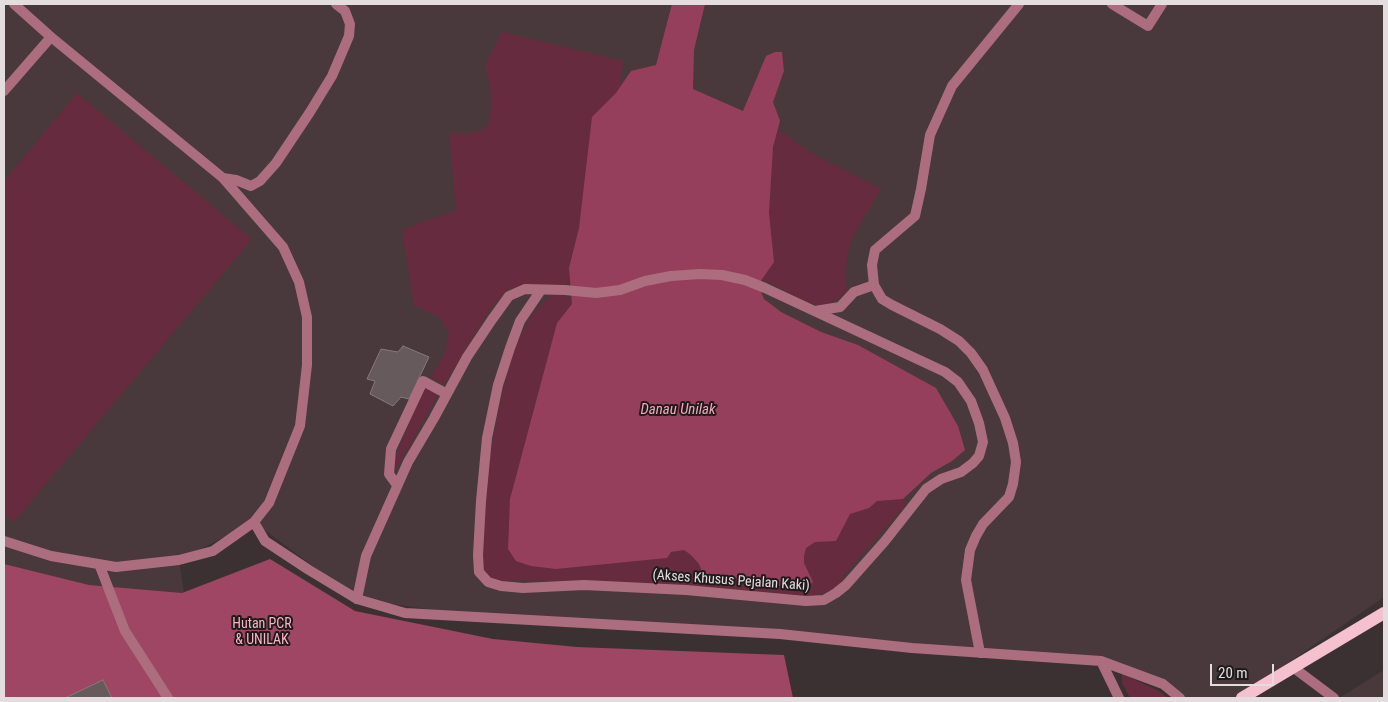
<!DOCTYPE html>
<style>
body{margin:0}
#map{position:relative;width:1388px;height:702px;overflow:hidden;background:#3b3133;font-family:"Roboto Condensed",sans-serif}
canvas{display:block}
.frame{position:absolute;inset:0;border:5px solid #e4dddf;pointer-events:none}
.scale{position:absolute;left:1210px;top:664px;width:64px;height:22px;box-sizing:border-box;border:2px solid #e4dddf;border-top:0;padding-left:6px;font-size:15px;line-height:18px;white-space:nowrap;color:#e4dddf;-webkit-text-stroke:4px #1f1a1b;paint-order:stroke}
</style>
<div id="map">
<canvas width="1388" height="702"></canvas>
<div class="frame"></div>
<div class="scale">20 m</div>
</div>
<script>
const context = document.querySelector('canvas').getContext('2d');
context.lineJoin = 'round';
function paint(path, color) {
  context.fillStyle = color;
  context.fill(path, 'evenodd');
}
function shape(rows) {
  const path = new Path2D();
  for (const r of rows) {
    path.moveTo(r[0], r[1]);
    for (let i = 2; i < r.length; i += 2) path.lineTo(r[i], r[i + 1]);
  }
  return path;
}
function strokePath(path, color, width, dash) {
  context.strokeStyle = color;
  context.lineWidth = width;
  context.lineCap = dash ? 'butt' : 'round';
  context.setLineDash(dash || []);
  context.stroke(path);
}
function write(font, color, halo, rows, align = 'center') {
  context.font = font + ' "Roboto Condensed",sans-serif';
  context.lineWidth = 4;
  context.setLineDash([]);
  context.textBaseline = 'middle';
  context.strokeStyle = halo;
  context.fillStyle = color;
  for (const [text, x, y, turn = 0] of rows) {
    context.save();
    context.translate(x, y);
    context.rotate((+turn || 0) * Math.PI / 180);
    context.textAlign = isNaN(turn) ? turn : align;
    if (halo) context.strokeText(text, 0, 0);
    context.fillText(text, 0, 0);
    context.restore();
  }
}
paint(shape([
 [4,4,1384,4,1384,597,1237,698,1180,698,1163,684,1101,661,497,619,357,599,254,522,179,560,200,698,4,598],
 [1384,670,1384,698,1339,698]
]), '#49383c');
paint(shape([
 [502,32,623,61,621,86,616,93,579,228,569,268,570,284,509,289,490,309,444,385,431,377,445,353,449,333,439,317,414,305,402,230,456,210,449,133,466,134,483,130,490,120,491,93,485,65],
 [77,93,252,239,14,522,4,514,4,181],
 [778,129,810,152,881,189,861,222,850,244,845,270,847,291,838,299,821,308,812,303,804,302,775,285,761,280,774,262,769,213,773,147],
 [553,293,571,298,572,304,557,323,556,569,667,558,671,552,684,550,691,554,699,564,701,569,700,576,740,579,803,590,813,582,804,563,804,556,806,548,815,542,836,541,849,514,869,508,877,501,903,499,907,503,846,573,837,589,813,596,573,582,519,580,504,582,490,578,482,570,486,482,497,416,514,347,533,313],
 [424,385,439,393,394,472,393,465],
 [1122,674,1159,691,1168,698,1130,698,1122,683]
]), '#672b3f');
paint(shape([
 [270,559,355,611,493,639,577,647,784,655,793,698,4,698,4,564,89,585,182,593]
]), '#9e4663');
paint(shape([
 [672,4,705,4,694,50,693,89,743,111,766,56,775,52,782,52,784,71,773,102,780,121,773,147,769,213,774,262,758,285,764,299,781,312,821,332,858,345,936,388,958,426,965,450,952,461,931,473,903,499,877,501,869,508,850,514,836,541,815,542,806,548,804,556,804,563,813,582,803,590,740,579,700,576,701,569,699,564,691,555,684,550,671,552,667,558,556,569,531,566,516,561,508,549,510,499,557,323,572,304,569,268,579,228,592,117,616,93,631,71,656,65]
]), '#963f5c');
const building = shape([
 [403,346,429,357,409,399,401,397,393,406,370,394,375,381,367,379,381,349,398,352,403,346],
 [103,680,112,698,65,698,103,680]
]);
paint(building, '#665a5d');
strokePath(building, '#85797c', 1);
strokePath(shape([
 [1112,4,1148,26,1162,4],
 [4,91,51,37],
 [223,178,236,180,251,186,260,181,276,163,310,112,332,76,349,36,350,24,345,11,336,4],
 [254,522,265,541,309,570,357,599,405,613,780,634,912,648,1101,661,1163,684,1180,698],
 [4,541,51,556,116,567,179,560,213,551,254,522,269,503,300,426,307,365,307,317,299,282,283,247,223,178,51,37,14,4],
 [99,564,125,631,168,698],
 [980,653,966,580,970,550,976,536,983,524,1009,497,1013,484,1016,462,1013,443,1005,418,983,370,971,353,959,341,940,329,892,305,882,299,874,285,872,265,875,250,915,216,921,189,930,135,952,86,1019,4],
 [1101,661,1119,698],
 [1294,668,1334,698]
]), '#ac6e7f', 10);
strokePath(shape([
 [815,311,840,307,854,292,874,285],
 [397,485,389,474,391,449,423,381,447,394],
 [357,599,366,556,408,462,434,418,467,357,491,321,509,296,525,289,565,290,596,293,620,290,645,281,671,276,700,274,722,275,745,280,765,288,945,372,958,382,971,401,979,423,983,442,979,456,973,463,961,472,941,479,926,489,885,541,846,585,836,593,824,600,806,601,686,590,584,585,523,588,501,586,488,582,479,572,478,555,481,501,487,438,498,385,510,348,520,321,541,290]
]), '#ac6e7f', 10);
strokePath(shape([
 [1242,698,1384,613]
]), '#f5c1ce', 12);
write('14px', '#e4dddf', '#1f1a1b', [
 ["(Akses Khusus Pejalan Kaki)",731,581,4]
]);
write('14px', '#fcb1c5', '#1f1a1b', [
 ["Hutan PCR",262,624],
 ["& UNILAK",262,640]
]);
write('italic 15px', '#f3a9bd', '#1f1a1b', [
 ["Danau Unilak",678,410]
]);
</script>
